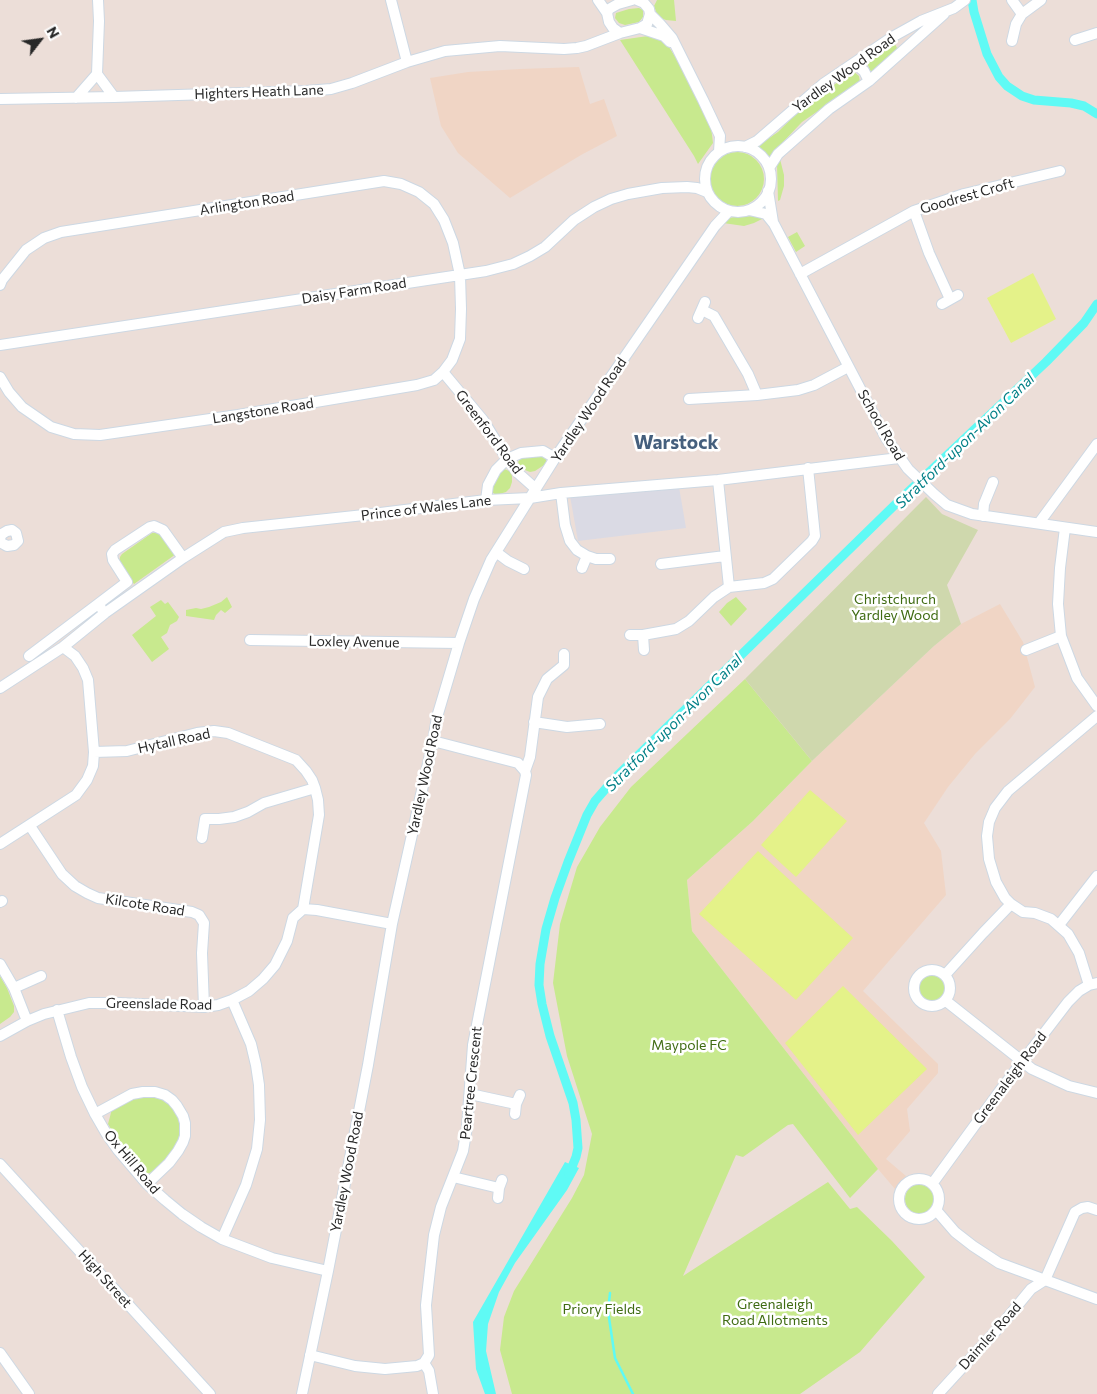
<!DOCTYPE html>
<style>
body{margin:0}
#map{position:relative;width:1097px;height:1394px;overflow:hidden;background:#ecded8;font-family:Commissioner,sans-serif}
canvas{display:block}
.north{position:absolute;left:15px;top:15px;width:50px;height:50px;-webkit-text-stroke:4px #fff;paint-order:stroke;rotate:60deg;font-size:14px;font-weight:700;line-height:20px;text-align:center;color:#282828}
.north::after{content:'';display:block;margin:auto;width:18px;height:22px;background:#282828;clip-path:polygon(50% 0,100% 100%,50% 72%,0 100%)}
</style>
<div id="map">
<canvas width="1097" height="1394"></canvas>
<div class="north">N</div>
</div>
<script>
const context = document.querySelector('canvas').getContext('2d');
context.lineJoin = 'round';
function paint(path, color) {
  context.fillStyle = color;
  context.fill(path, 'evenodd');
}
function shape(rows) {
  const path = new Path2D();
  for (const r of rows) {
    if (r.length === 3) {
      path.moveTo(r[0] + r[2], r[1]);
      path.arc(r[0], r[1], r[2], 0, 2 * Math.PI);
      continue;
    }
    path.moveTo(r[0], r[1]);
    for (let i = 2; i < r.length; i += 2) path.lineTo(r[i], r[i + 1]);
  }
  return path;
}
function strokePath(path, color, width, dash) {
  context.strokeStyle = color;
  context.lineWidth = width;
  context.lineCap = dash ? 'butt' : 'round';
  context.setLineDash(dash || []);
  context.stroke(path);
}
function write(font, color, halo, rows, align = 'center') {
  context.font = font + ' Commissioner,sans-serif';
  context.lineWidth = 5;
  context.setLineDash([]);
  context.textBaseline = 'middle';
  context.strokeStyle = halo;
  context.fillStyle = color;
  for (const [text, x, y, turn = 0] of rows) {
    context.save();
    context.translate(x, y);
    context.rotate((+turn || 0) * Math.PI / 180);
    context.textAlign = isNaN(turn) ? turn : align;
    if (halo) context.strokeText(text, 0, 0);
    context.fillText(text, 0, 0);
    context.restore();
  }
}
paint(shape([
 [679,487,686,528,578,541,570,496]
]), '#dadae4');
paint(shape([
 [579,67,590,104,604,99,617,136,581,155,510,198,458,153,441,126,430,78,468,72,520,69],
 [1000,604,1023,642,1035,687,1010,719,975,754,948,787,924,823,941,851,946,895,863,991,938,1064,938,1073,907,1109,910,1131,886,1159,906,1176,895,1189,878,1169,692,931,687,880,753,821,812,761,934,646,961,624]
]), '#f0d5c5');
paint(shape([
 [657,0,674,0,676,21,666,20,658,17,654,6],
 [639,8,643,10,643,17,639,22,625,25,619,23,615,18,616,13,629,9],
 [648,36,665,41,678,61,711,127,713,143,698,164,694,156,620,40],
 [892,44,895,44,897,48,897,52,871,72,866,61],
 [853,71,859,76,860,82,802,122,768,158,756,147,778,132,800,110],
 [737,179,27],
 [780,159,784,175,784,186,780,200,778,201,777,164,778,160],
 [758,216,764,218,754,223,744,226,723,223,726,219,734,217],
 [797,232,805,246,796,252,788,237],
 [538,456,544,456,546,459,546,462,544,465,535,471,530,472,525,470,520,466,518,462,521,458],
 [504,469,507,470,510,472,512,476,512,482,510,488,506,492,496,495,492,492,492,486,501,472],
 [152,533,157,533,161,534,176,554,134,584,119,563,120,557,122,554],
 [227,597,232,607,225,613,221,610,216,615,214,620,186,616,186,610,196,608,201,609,209,607,221,602],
 [736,597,747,609,731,626,719,612,727,603],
 [161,600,165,604,168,602,179,617,177,621,170,625,167,633,161,637,169,649,152,662,132,635,156,616,150,607],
 [745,679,812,761,753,821,687,880,692,931,878,1169,850,1198,793,1124,788,1125,743,1157,736,1155,683,1276,828,1182,850,1209,857,1207,892,1241,925,1277,860,1352,800,1394,512,1394,500,1350,504,1317,514,1291,572,1198,584,1175,592,1134,567,1056,553,983,560,924,577,867,600,827,631,787],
 [932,988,13],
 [0,976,7,988,14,1006,14,1012,10,1017,0,1024],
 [157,1096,169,1102,180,1117,181,1135,174,1150,156,1172,143,1174,123,1149,108,1124,112,1109,135,1097],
 [920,1199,15]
]), '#c8e98e');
paint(shape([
 [926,497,942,514,978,530,947,585,961,624,934,646,812,761,745,679]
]), '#cfd8ad');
paint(shape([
 [1033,273,1056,319,1011,343,987,298],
 [810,790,847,821,796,877,761,845],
 [758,851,853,938,796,1000,699,914],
 [843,986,927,1069,858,1135,785,1043]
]), '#e4f289');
paint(shape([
 [565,1162,579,1168,567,1190,515,1263,499,1292,488,1324,486,1351,496,1394,485,1394,476,1369,473,1322]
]), '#5ffaf5');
strokePath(shape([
 [610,1293,608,1311,615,1358,633,1394]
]), '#5ffaf5', 2.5);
strokePath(shape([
 [972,0,974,12,987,54,999,77,1007,86,1022,96,1034,100,1071,103,1084,106,1097,114],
 [569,1174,576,1157,578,1148,576,1120,573,1103,550,1036,542,1004,539,985,540,964,546,929,555,898,568,862,587,815,595,801,615,778,906,494,1046,362,1084,323,1097,304]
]), '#5ffaf5', 9);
const minor = shape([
 [98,0,99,21,97,74,114,97],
 [391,0,407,62],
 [598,0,607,13],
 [1012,0,1022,14,1041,0],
 [650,14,660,24,672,38,703,100,720,136,719,152],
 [640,28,664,36,670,42],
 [620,33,613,28,609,22,607,13,609,9,618,4,632,0],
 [1075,40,1097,33],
 [1012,41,1016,24,1022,14],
 [854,63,864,71,869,81],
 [76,98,97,74],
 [0,99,114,97,306,91,331,89,352,83,407,62,445,51,500,46,564,49,577,48,586,46,620,33,640,28,647,24,650,14,649,9,644,3,637,0],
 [738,179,33],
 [745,147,757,141,823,84,894,36,921,21,954,8,965,0],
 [769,168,778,154,829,109,869,81,944,14],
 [768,191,773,222],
 [749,210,766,214,774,224,886,438,908,469,934,494,947,505,972,514,1097,532],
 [914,211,929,253,950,299],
 [800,274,914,211,964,194,1060,171],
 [0,285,2,280,26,250,44,238,61,232,384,181,401,184,419,192,434,204,444,220,453,243,460,275,461,309,460,339,452,360,443,372,434,380,417,385,238,415,100,435,74,434,51,427,22,407,9,392,0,377],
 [942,304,958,295],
 [702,310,714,316,748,374,757,395,798,390,814,385,848,367],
 [698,318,705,302],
 [0,345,486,271,513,264,530,256,545,247,574,220,594,207,611,199,628,194,662,188,687,187,697,188,707,192],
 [443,372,483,420,507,459,518,473,536,489],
 [689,399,757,395],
 [718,480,729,587],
 [561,493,565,525,570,541,577,550,587,556,596,559,610,559],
 [486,500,488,485,496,470,507,459,521,453,543,451,555,458],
 [983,516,984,504,993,482],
 [1039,523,1097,444],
 [1065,528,1060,568,1058,604,1061,636,1077,678,1097,706],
 [0,538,2,534,7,531,12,530,16,533,18,541,14,545,7,546,0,542],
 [496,552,508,561,524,569],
 [661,564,725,556],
 [582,568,587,556],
 [98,604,127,582,113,560,112,554,115,550,150,527,154,526,163,530,183,558],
 [630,635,643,635,676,629,689,621,714,597,729,587,764,583,773,579,812,541,815,536,808,468],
 [643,635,644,650],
 [250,640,459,643],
 [63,647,75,656,83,668,88,680,94,752,127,751,197,733,214,731,228,733,296,760,306,771,312,780,315,788,318,800,319,815,303,909],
 [1026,650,1061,636],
 [29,656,98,604,101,608],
 [0,688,63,647,105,613,183,558,224,532,243,528,364,515,486,500,530,498,561,493,718,480,899,458],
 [534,722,567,727,600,724],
 [433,741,518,763,525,771],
 [30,826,62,874,75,886,87,893,98,898,192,912,199,915,204,923,202,953,204,1007],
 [202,838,205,819,219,819,234,817,248,812,264,803,315,788],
 [0,844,76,795,87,780,93,766,94,752],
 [0,902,2,901],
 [1059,925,1097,876],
 [0,964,14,988,27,1021],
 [932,988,18],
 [945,975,983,933,1011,904],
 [1089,985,1079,953,1068,934,1051,919,1035,913,1023,912,1011,904,1005,898,996,882,989,859,987,836,989,822,995,808,1008,791,1097,716],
 [14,988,41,976],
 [946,1001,1032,1069,1069,1086,1097,1093],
 [57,1010,71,1057,82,1087,95,1114,106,1133,118,1150,147,1184,165,1200,182,1214,201,1227,222,1239,272,1258,328,1271],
 [0,1036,27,1021,44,1014,89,1003,119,1003,204,1007,218,1005,232,1000,249,991,263,979,275,965,287,941,293,918,303,909,317,910,392,924],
 [470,1094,516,1104],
 [95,1114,132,1094,143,1092,155,1092,165,1095,172,1100,177,1106,183,1116,185,1123,185,1136,183,1142,178,1151,169,1163,147,1184],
 [515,1114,516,1104,520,1095],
 [0,1164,210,1394],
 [453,1177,499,1188],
 [919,1199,20],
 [932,1184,999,1092,1068,1002,1079,991,1089,985,1097,983],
 [498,1198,499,1188,502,1180],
 [936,1210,955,1232,973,1246,999,1263,1097,1299],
 [222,1239,246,1185,257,1149,260,1120,259,1085,256,1065,251,1044,232,1000],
 [0,1353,29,1394],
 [310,1355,355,1366,385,1369,417,1366,424,1363,429,1355,426,1305,434,1235,441,1207,463,1151,467,1127,473,1045,518,816,526,775,525,771,530,757,538,697,547,679,564,665,564,654],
 [424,1363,429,1371,433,1394],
 [302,1394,328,1271,368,1065,392,924,433,741,437,717,459,643,474,599,491,560,555,458,715,226,729,211],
 [938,1394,1003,1323,1031,1289,1045,1280,1075,1212,1082,1208,1088,1207,1097,1210]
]);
strokePath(minor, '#cdd8e3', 12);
strokePath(minor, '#fff', 10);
write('14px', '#282828', '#fff', [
 ["Yardley Wood Road",844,73,-36],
 ["Highters Heath Lane",259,92,-2],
 ["Goodrest Croft",967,196,-16],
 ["Arlington Road",247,203,-9],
 ["Daisy Farm Road",354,291,-9],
 ["Yardley Wood Road",589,410,-56],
 ["Langstone Road",263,411,-9],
 ["School Road",881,425,60],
 ["Greenford Road",489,432,53],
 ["Prince of Wales Lane",426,508,-7],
 ["Loxley Avenue",354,642,1],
 ["Hytall Road",174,741,-12],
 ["Yardley Wood Road",425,775,-78],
 ["Kilcote Road",145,905,9],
 ["Greenslade Road",159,1004,1],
 ["Greenaleigh Road",1010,1078,-53],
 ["Peartree Crescent",471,1083,-84],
 ["Ox Hill Road",132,1162,50],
 ["Yardley Wood Road",347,1172,-79],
 ["High Street",105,1279,48],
 ["Daimler Road",990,1336,-48]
]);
write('14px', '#3f6b12', '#fff', [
 ["Christchurch",895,599],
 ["Yardley Wood",895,615],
 ["Maypole FC",689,1045],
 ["Greenaleigh",775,1304],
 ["Road Allotments",775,1320],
 ["Priory Fields",602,1309]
]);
write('italic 15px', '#038087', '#fff', [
 ["Stratford-upon-Avon Canal",965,441,-44],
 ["Stratford-upon-Avon Canal",674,723,-45]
]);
write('bold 19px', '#455f7d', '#fff', [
 ["Warstock",676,443]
]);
</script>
